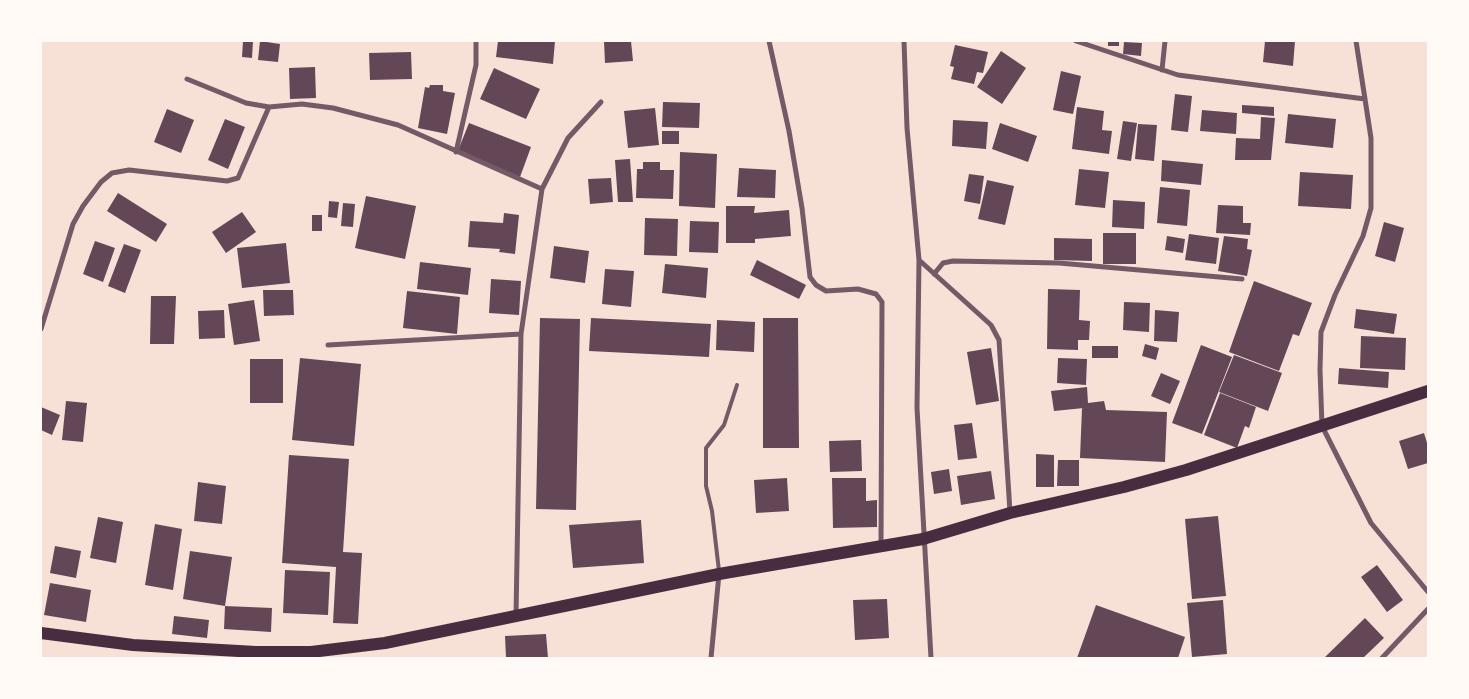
<!DOCTYPE html>
<style>
body{margin:0}
#map{position:relative;width:1469px;height:699px;overflow:hidden;background:#f7e1d7;font-family:Bitter,serif}
canvas{display:block}
.frame{position:absolute;inset:0;border:42px solid #fffaf5;pointer-events:none}
</style>
<div id="map">
<canvas width="1469" height="699"></canvas>
<div class="frame"></div>
</div>
<script>
const context = document.querySelector('canvas').getContext('2d');
context.lineJoin = 'round';
function paint(path, color) {
  context.fillStyle = color;
  context.fill(path, 'evenodd');
}
function shape(rows) {
  const path = new Path2D();
  for (const r of rows) {
    path.moveTo(r[0], r[1]);
    for (let i = 2; i < r.length; i += 2) path.lineTo(r[i], r[i + 1]);
  }
  return path;
}
function strokePath(path, color, width, dash) {
  context.strokeStyle = color;
  context.lineWidth = width;
  context.lineCap = dash ? 'butt' : 'round';
  context.setLineDash(dash || []);
  context.stroke(path);
}
paint(shape([
 [243,41,253,41,252,58,242,57],
 [260,41,280,44,278,62,258,60],
 [498,41,555,41,553,64,496,57],
 [604,41,631,41,633,61,605,63],
 [1108,41,1119,41,1119,46,1108,46],
 [1265,41,1295,41,1293,66,1263,62],
 [1124,42,1142,43,1141,56,1123,54],
 [955,45,988,52,983,73,977,72,974,84,951,79,954,67,950,66],
 [1001,51,1026,68,1002,104,977,87],
 [411,52,412,79,370,80,369,53],
 [315,67,316,98,290,99,289,68],
 [494,68,540,89,526,119,480,99],
 [1061,71,1081,76,1073,114,1053,110],
 [430,85,443,85,443,91,455,93,447,134,418,128,425,87,429,88],
 [1175,94,1192,96,1188,132,1171,130],
 [663,102,700,103,699,128,662,127],
 [1242,105,1274,107,1274,116,1242,113],
 [1077,107,1104,111,1102,130,1112,131,1109,154,1072,149],
 [655,108,659,145,628,148,624,111],
 [167,109,194,120,181,153,154,142],
 [1202,110,1237,113,1236,134,1200,131],
 [1288,114,1336,119,1333,148,1285,143],
 [1261,117,1275,118,1271,160,1235,160,1236,138,1260,139],
 [225,119,245,127,228,169,208,160],
 [953,120,988,122,986,149,952,146],
 [1123,121,1137,123,1131,161,1117,159],
 [469,123,531,147,520,177,457,153],
 [1000,123,1037,136,1028,162,992,149],
 [1138,124,1157,125,1154,161,1135,159],
 [662,131,679,131,679,144,662,144],
 [680,152,717,154,715,208,679,206],
 [630,159,633,202,618,202,615,160],
 [1162,160,1203,164,1201,185,1161,181],
 [643,162,660,162,660,170,674,170,673,199,636,198,637,169,643,169],
 [739,168,776,170,775,198,737,197],
 [1079,169,1109,172,1105,208,1075,205],
 [1300,172,1353,175,1351,209,1298,206],
 [969,174,984,176,980,204,964,201],
 [611,178,613,202,590,204,588,179],
 [987,180,1014,186,1005,225,978,219],
 [1160,187,1190,190,1187,226,1157,223],
 [118,193,167,224,156,242,107,211],
 [366,196,416,206,405,259,355,248],
 [1113,200,1145,202,1144,229,1112,227],
 [329,201,339,202,337,218,328,217],
 [343,203,355,204,353,227,341,226],
 [1218,205,1243,206,1243,223,1251,223,1250,235,1216,233],
 [726,206,755,206,754,213,789,210,791,236,755,239,755,243,726,243],
 [242,212,256,232,226,253,212,232],
 [504,213,519,215,515,254,499,252,500,249,468,247,470,221,503,223],
 [312,215,322,215,322,231,312,231],
 [645,218,678,219,677,256,644,255],
 [690,221,719,222,718,253,689,252],
 [1384,222,1404,228,1395,262,1375,256],
 [1103,233,1136,233,1136,264,1103,264],
 [1189,234,1219,238,1216,264,1185,260],
 [1167,236,1185,239,1183,253,1165,250],
 [1224,236,1248,239,1247,249,1252,250,1247,276,1218,271],
 [1054,238,1092,239,1092,261,1054,260],
 [95,241,115,248,103,282,83,274],
 [286,243,290,283,242,288,237,248],
 [124,244,141,250,125,293,108,286],
 [554,246,589,251,585,283,550,278],
 [757,260,806,285,799,299,750,275],
 [420,262,471,268,468,295,417,289],
 [665,264,708,268,706,298,662,293],
 [605,269,634,271,631,307,602,304],
 [491,279,521,281,519,315,489,313],
 [1254,281,1312,303,1299,336,1293,334,1279,371,1229,352],
 [1048,289,1080,290,1079,320,1090,321,1089,340,1078,340,1078,350,1047,349],
 [263,290,293,290,294,315,264,316],
 [407,291,460,297,457,334,403,328],
 [151,296,176,296,174,344,150,344],
 [254,300,260,341,234,345,228,304],
 [1124,302,1150,303,1149,332,1123,330],
 [1356,309,1397,314,1394,334,1354,328],
 [224,310,225,338,199,339,198,311],
 [1155,310,1179,312,1177,342,1154,341],
 [540,318,580,319,576,510,536,509],
 [591,318,711,324,709,357,589,351],
 [763,318,798,318,799,448,763,448],
 [717,320,755,322,754,352,716,350],
 [1361,336,1406,338,1405,370,1360,368],
 [1145,344,1159,348,1156,360,1142,356],
 [1201,345,1232,357,1202,434,1172,423],
 [1092,346,1118,346,1118,358,1092,358],
 [991,348,999,401,976,405,967,352],
 [1234,355,1282,373,1268,411,1219,392],
 [300,358,361,364,354,446,292,440],
 [1058,358,1087,359,1086,385,1057,383],
 [250,359,283,359,283,403,250,403],
 [1339,368,1389,372,1388,388,1338,384],
 [1161,373,1180,381,1170,404,1151,396],
 [1087,387,1088,403,1104,401,1106,410,1167,412,1165,462,1080,458,1082,408,1084,408,1054,411,1051,391],
 [1220,393,1256,407,1249,428,1245,426,1237,448,1204,435],
 [66,401,87,403,83,442,62,440],
 [41,407,60,415,52,435,41,430],
 [972,423,977,458,958,460,954,425],
 [1424,433,1428,446,1428,463,1408,469,1399,441],
 [861,440,862,471,830,472,829,441],
 [1036,454,1054,455,1054,487,1036,487],
 [289,455,349,459,343,552,362,553,358,624,333,623,336,567,282,563],
 [1058,460,1079,460,1079,486,1057,486],
 [949,469,952,491,934,494,931,472],
 [991,471,995,499,961,505,957,476],
 [787,478,789,511,756,513,754,480],
 [832,478,866,478,866,501,877,500,877,527,833,528],
 [198,482,226,486,222,524,194,521],
 [1218,516,1226,596,1192,599,1185,519],
 [98,517,123,522,116,563,90,558],
 [641,520,644,563,573,568,569,525],
 [155,524,182,529,173,590,145,585],
 [55,546,81,551,76,578,50,573],
 [190,551,232,557,225,606,272,608,271,632,224,629,225,606,183,599],
 [1377,565,1403,600,1387,612,1361,577],
 [285,570,330,572,328,615,283,613],
 [50,583,91,590,86,622,44,615],
 [887,599,889,638,855,640,853,600],
 [1223,600,1227,654,1192,657,1187,603],
 [1096,605,1185,637,1178,658,1077,658],
 [174,616,209,620,207,638,172,634],
 [1365,618,1384,638,1363,658,1324,658],
 [546,634,548,658,506,658,505,636]
]), '#644757');
strokePath(shape([
 [719,571,712,511,706,486,706,448,724,425,737,385]
]), '#755966', 4);
strokePath(shape([
 [769,41,789,131,802,208,810,277,816,285,826,291,858,289,876,294,882,302,881,546],
 [904,41,907,128,919,260,917,408,931,658],
 [1076,41,1178,75,1365,99],
 [1356,41,1371,138,1371,208,1363,236,1335,295,1321,332,1320,370,1322,426,1371,523,1428,592],
 [1162,70,1165,41],
 [187,79,246,103,269,107,302,104,333,108,398,125,542,189,521,334],
 [456,152,476,65,476,41],
 [542,189,568,138,601,102],
 [919,260,991,325,999,340,1010,512],
 [934,274,943,263,953,261,1059,263,1242,279],
 [41,329,73,224,83,206,101,182,112,173,129,170,227,181,238,178,269,107],
 [328,345,521,334,516,615],
 [711,658,719,574],
 [1382,658,1428,609]
]), '#755966', 5);
strokePath(shape([
 [41,633,133,645,256,652,311,652,385,643,719,574,923,539,1010,513,1124,487,1186,470,1428,391]
]), '#4a2c40', 12);
</script>
